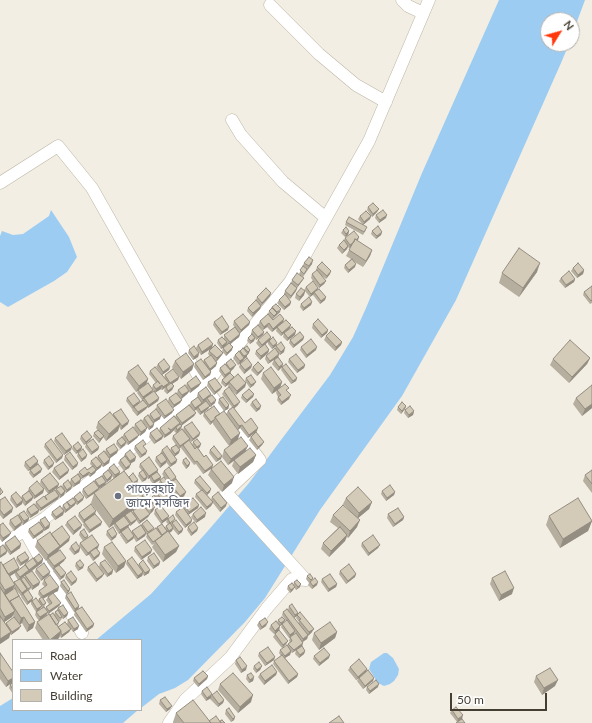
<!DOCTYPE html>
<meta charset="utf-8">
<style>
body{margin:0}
#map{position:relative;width:592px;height:723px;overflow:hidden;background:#f2eee3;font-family:Lato,sans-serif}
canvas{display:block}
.legend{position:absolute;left:12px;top:639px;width:130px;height:72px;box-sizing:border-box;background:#fff;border:1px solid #b4b2ad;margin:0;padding:5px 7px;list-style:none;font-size:12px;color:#443e33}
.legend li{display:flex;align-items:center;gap:8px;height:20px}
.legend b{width:20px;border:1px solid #b4b2ad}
.north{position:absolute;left:540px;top:12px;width:40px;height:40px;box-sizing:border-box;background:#fff;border:1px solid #b4b2ad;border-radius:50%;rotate:53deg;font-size:11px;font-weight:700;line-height:16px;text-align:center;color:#443e33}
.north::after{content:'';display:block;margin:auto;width:14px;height:18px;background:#ff390d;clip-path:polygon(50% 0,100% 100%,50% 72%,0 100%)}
.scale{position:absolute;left:450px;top:693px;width:97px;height:18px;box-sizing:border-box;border:2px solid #443e33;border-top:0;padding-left:5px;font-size:12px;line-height:14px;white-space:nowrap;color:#443e33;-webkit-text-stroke:3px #fff;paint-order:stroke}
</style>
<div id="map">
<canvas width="592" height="723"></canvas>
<ul class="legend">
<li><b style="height:5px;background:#fff"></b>Road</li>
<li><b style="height:11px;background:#9dccf2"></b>Water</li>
<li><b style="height:11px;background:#d4cab8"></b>Building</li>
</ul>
<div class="north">N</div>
<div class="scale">50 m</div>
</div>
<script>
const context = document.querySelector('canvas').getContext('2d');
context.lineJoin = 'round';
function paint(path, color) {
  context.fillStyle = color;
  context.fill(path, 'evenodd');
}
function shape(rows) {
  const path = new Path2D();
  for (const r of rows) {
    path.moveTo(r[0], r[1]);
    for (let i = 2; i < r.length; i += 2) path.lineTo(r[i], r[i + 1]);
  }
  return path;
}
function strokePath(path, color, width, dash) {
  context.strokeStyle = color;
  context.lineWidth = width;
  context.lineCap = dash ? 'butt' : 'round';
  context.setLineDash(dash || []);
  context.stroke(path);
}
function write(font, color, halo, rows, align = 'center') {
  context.font = font + ' Lato,"Noto Sans Bengali",sans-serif';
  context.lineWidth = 4;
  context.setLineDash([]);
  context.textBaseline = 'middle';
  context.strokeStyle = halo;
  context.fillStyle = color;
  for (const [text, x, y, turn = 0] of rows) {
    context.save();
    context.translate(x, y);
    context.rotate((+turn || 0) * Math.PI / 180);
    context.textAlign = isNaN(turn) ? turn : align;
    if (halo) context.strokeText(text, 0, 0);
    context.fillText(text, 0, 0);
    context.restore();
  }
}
paint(shape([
 [499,0,585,0,572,35,572,20,548,20,548,44,569,44,561,63,456,300,402,396,320,510,265,598,245,622,188,680,175,688,159,694,141,708,141,640,96,640,151,594,206,533,249,483,281,440,330,375,353,337,366,308,422,173],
 [51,210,69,237,77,257,67,272,54,281,8,307,0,302,0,236,2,231,13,235,23,234,49,216],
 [384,653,387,653,393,658,399,669,398,675,394,681,390,684,384,686,378,683,369,669,371,662],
 [13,698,13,710,138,710,123,723,0,723,0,706]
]), '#9dccf2');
const street = shape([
 [402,0,408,6,423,13],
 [270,5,319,54,356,85,386,102],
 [232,120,241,135,283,182,326,218],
 [0,183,58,146,92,188,204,386,260,460,226,492,306,580],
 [25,531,82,633],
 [0,546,45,518,180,409,204,386,290,282,369,141,429,0],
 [169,723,185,700,230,658,267,608,292,579,306,580]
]);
strokePath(street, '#beb6a6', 13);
strokePath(street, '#fff', 12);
paint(shape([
 [368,207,379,209,377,212,372,217,367,210],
 [376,215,386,218,379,223,375,218],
 [360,216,371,216,370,219,363,225,358,219],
 [346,222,366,230,363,235,345,225],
 [343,230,349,231,348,235,345,237,341,233],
 [372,231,382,232,381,235,376,239,371,234],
 [359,237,357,241,372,250,370,256,363,267,353,261,355,267,348,273,344,268,345,265,351,259,346,256,351,246,349,248,348,247,347,249,342,254,337,248,339,245,344,241,345,238],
 [304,263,312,264,303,277,299,274],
 [317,267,330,274,326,279,321,275,326,281,324,284,319,288,311,278,312,274,317,271,316,270],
 [573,268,584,270,583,274,577,278,571,271],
 [537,272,519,297,499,283,502,273],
 [304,278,302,281,297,288,296,291,290,299,285,295,291,302,290,305,284,310,277,303,279,300,285,294,284,294,285,291,291,283,292,280],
 [561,278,575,279,574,282,565,288,559,281],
 [592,286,592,303,590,304,583,295,584,292],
 [306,287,318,290,326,297,325,300,320,304,313,295,314,294,310,297,304,290],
 [305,291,304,295,299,301,295,298,296,294],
 [271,293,270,296,261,306,260,309,252,317,247,311,248,308,256,300,257,297],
 [312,302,311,305,303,311,300,307,301,304],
 [272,307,280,312,273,319,273,320,283,322,291,325,281,336,276,331,277,328,272,332,267,327,263,330,258,325,260,321,268,314,269,311],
 [234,321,250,322,249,325,240,333,240,334,239,337,230,344,232,350,226,356,222,351,223,348,224,347,221,349,217,343,218,340,224,338,224,335,235,327,233,325],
 [214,322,228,330,220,335,213,325],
 [313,324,328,330,327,333,321,338,312,328],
 [252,330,264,332,263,335,256,340,255,338,254,341,250,344,247,341,248,338,252,335,251,334],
 [284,333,295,335,287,341,283,337],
 [326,336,342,342,341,345,335,351,324,340],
 [271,337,270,339,277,343,276,346,272,349,268,344,268,342,265,344,269,350,268,353,260,360,255,354,256,351,260,348,256,343,258,340],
 [304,337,303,340,293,348,289,343,290,340],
 [198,345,212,348,201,355,196,348],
 [276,346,284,352,280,355,279,354,278,357,283,364,282,367,278,371,272,364,274,360,276,358,268,364,265,359,266,356,275,349],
 [301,347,316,350,306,358,300,350],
 [244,348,249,353,247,355,247,357,244,359,243,361,238,365,233,358,235,355,239,352,240,351,244,349],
 [189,350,199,353,198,357,193,360,188,353],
 [209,351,223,353,221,356,216,362,216,366,210,371,211,372,210,375,203,380,194,367,195,363,203,362,204,360,210,356,208,354],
 [590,358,587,364,569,383,550,365,553,359],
 [289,359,305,365,304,368,297,373,288,362],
 [175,361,194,364,192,370,181,379,172,367],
 [226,363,234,368,231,371,230,373,233,379,246,383,245,387,236,395,228,386,229,384,225,387,221,383,222,380,224,378,219,371,220,368,226,364],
 [158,364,170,367,169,370,162,375,156,367],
 [240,364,252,365,251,368,244,374,239,367],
 [253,367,262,371,257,376,251,370],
 [282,367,297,378,296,381,291,384,281,370],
 [150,371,164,378,165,375,179,377,178,380,172,384,174,386,172,390,167,394,164,391,165,388,162,390,161,389,155,392,159,398,158,401,148,408,147,407,146,409,137,416,132,410,133,408,132,409,126,401,127,398,139,403,143,400,144,399,142,400,137,393,138,391,136,392,126,378,128,372,148,379,146,384,152,392,154,391,152,388,153,385,156,383,149,374],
 [263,373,282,382,280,388,287,391,289,399,281,405,277,400,278,397,276,393,277,391,272,394,261,379],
 [246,378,254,385,250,388,245,381],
 [208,382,222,387,220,390,214,395,207,386],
 [187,383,199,386,190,393,186,386],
 [592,385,592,408,582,416,573,404,576,398],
 [178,390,189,391,187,394,181,399,182,400,180,403,173,408,168,401,169,398,177,393],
 [224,391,238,405,234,409,245,423,257,431,248,438,240,428,238,430,226,414,228,411,232,407,222,394],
 [198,393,210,396,215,403,210,407,209,406,208,409,200,415,196,410,197,409,194,411,196,413,194,416,181,426,182,426,180,430,176,433,174,431,175,429,170,434,164,438,163,436,162,439,154,444,149,437,150,433,159,431,160,428,175,417,176,415,189,405,191,402,198,397,197,396],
 [254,394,253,397,246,403,241,398,242,395],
 [219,399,229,405,228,409,224,411,218,403],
 [252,402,260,409,256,412,250,405],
 [157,405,172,413,164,419,156,409],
 [214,406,238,439,229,446,213,424,213,422,210,425,203,416,204,413],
 [406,406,405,409,401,414,397,410,398,407],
 [405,410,414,411,413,415,408,418,404,413],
 [113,414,128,424,121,430,119,427,118,431,106,441,103,437,102,439,99,443,93,436,94,433,98,430,96,428,98,422,113,415],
 [150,414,160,419,154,423,154,424,153,427,149,430,142,421,144,418,149,416],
 [135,424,147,428,145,432,140,436,134,428],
 [184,427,200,433,199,436,191,442,189,439,189,441,192,445,193,442,200,447,198,448,204,457,213,465,212,468,232,483,222,492,208,475,211,469,203,474,196,464,194,465,181,448,182,446,179,449,179,453,174,457,177,460,176,463,170,467,166,462,166,463,160,468,155,461,156,457,161,454,160,454,162,450,170,451,171,448,176,445,172,439,173,436,183,430],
 [124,434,139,435,137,438,128,445,126,443,125,445,120,449,116,444,117,441,122,437],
 [81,436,92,437,90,440,84,445,80,439],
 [251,437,264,442,262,445,257,450,249,440],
 [55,438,71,450,64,455,54,441],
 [45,444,63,455,62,458,56,463,44,447],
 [86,444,99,447,98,450,91,455,85,447],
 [73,446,82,447,81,450,76,454,72,449],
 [135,446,144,448,146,454,140,458,134,449],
 [106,449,117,453,110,458,109,463,103,467,101,465,101,467,96,471,95,473,90,477,88,475,81,479,78,475,79,472,87,470,92,466,90,464,91,461,97,458,98,456,105,452],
 [210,450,221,459,216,462,209,453],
 [224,450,246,451,256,455,253,462,238,474,232,466,234,461,228,465,222,457],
 [78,453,87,455,86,458,81,462,77,456],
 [125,454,135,461,130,464,129,468,124,471,129,477,138,480,137,483,134,485,140,492,147,495,146,499,143,501,142,500,139,506,131,512,132,513,133,511,150,514,148,517,139,524,136,520,135,522,130,526,129,525,128,527,119,534,114,526,114,524,109,528,91,503,94,494,86,499,82,492,83,489,94,482,95,480,102,476,103,474,108,470,109,468,120,472,119,475,114,479,112,476,111,479,106,482,105,485,98,489,98,491,124,471,118,463,120,460,124,457],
 [65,456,78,463,77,466,72,470,64,460],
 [44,460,53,466,48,470,43,463],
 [183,460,190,463,189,466,186,469,182,463],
 [38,461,37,465,41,472,33,478,29,473,30,470,28,471,24,466,25,462],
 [140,464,157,472,161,477,160,480,153,484,150,480,150,478,148,479,147,478,146,480,142,482,138,476,139,473,142,471,139,467],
 [54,468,68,473,59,480,52,472],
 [592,470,592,493,583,481,585,475],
 [164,471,176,477,176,479,186,492,184,496,179,500,169,486,170,484,162,474],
 [71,479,80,483,73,487,72,486,71,489,66,493,65,492,64,495,60,498,59,497,58,499,40,511,39,510,38,513,30,518,26,512,27,509,35,505,36,502,56,491,56,489,62,487,63,484,70,482],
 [41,480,58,487,48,494,40,483],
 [160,480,169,484,167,487,163,490,159,483],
 [195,480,210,492,207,495,211,500,212,497,226,506,220,512,213,503,211,506,206,510,195,497,196,494,201,491,194,483],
 [29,488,44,489,43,493,34,499,33,498,32,500,25,506,22,502,22,504,16,508,10,500,11,496,21,498,22,496,28,491],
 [156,491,168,497,167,500,161,504,154,495],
 [382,491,395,492,394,495,386,501,381,494],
 [74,497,83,500,77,505,75,503,75,505,65,513,64,512,63,515,55,520,51,515,52,512,62,508,63,505,73,499],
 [346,498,372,502,369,509,358,518,357,527,348,538,347,537,345,541,329,557,321,549,323,543,338,528,330,522,333,515,349,510,343,504],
 [150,499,157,505,154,507,153,511,150,514,143,505,145,502,149,500],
 [172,499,179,507,176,509,171,503],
 [0,500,12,512,3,519,0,515],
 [184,505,199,505,198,508,188,515,192,520,191,523,185,528,175,515,176,512,183,507],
 [155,510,168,519,175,521,183,529,182,532,178,535,173,529,172,531,169,533,179,546,176,552,163,562,152,547,154,544,152,545,146,537,147,535,146,534,145,536,136,542,134,538,133,539,126,544,120,535,121,532,132,532,132,531,141,525,142,524,153,530,157,529,157,527,165,528,166,526,168,524,166,522,167,520,161,524,154,514],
 [79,513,95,514,101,525,89,533,83,525,84,522,83,523,78,516],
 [19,514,29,518,28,521,23,525,22,523,21,525,14,531,9,524,10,520,18,516],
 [193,514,205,517,196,523,191,517],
 [388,514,404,517,403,520,393,527,387,518],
 [549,516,592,521,588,531,560,548,546,525],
 [40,520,50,524,49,528,44,531,44,530,43,532,33,539,28,532,29,529,40,522],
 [67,522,81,528,73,535,65,525],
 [0,525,11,533,9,536,2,542,0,539],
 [188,527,198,528,197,531,191,536,187,530],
 [107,531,116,537,111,541,106,535],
 [80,532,88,536,88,538,98,548,97,549,100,553,99,556,93,561,89,555,90,554,86,556,79,546,80,543,83,541,79,535],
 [51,534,69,541,59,549,58,551,64,561,59,565,64,577,60,580,53,571,54,569,53,570,47,562,47,560,46,561,35,547,37,541],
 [5,543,21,544,20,548,10,555,7,551,6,554,4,546],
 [362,543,380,545,378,548,368,556,361,546],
 [71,546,80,548,79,552,74,555,69,549],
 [104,547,126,561,124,567,116,573,102,554],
 [135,547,151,553,141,560,134,551],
 [17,557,29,558,28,561,20,566,16,560],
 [148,557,160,562,159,565,153,569,147,561],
 [34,558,43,559,42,563,32,571,39,585,32,590,31,588,30,590,28,591,33,598,32,600,38,601,39,599,41,598,38,594,39,591,45,587,42,584,44,580,58,591,53,593,59,606,48,614,47,613,47,615,54,615,55,612,57,610,58,608,68,613,67,616,63,619,62,618,61,620,59,622,58,626,58,627,67,624,68,620,78,629,73,632,71,629,69,632,61,638,60,636,59,638,56,640,43,640,35,628,37,622,39,621,35,615,36,612,42,608,41,607,36,612,31,604,31,601,27,605,21,597,22,595,21,596,14,587,13,589,35,622,33,628,27,632,22,623,20,624,19,629,11,635,10,634,9,638,0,644,0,563,3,565,19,568,19,570,24,566,25,564,33,559],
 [15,573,15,575,18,580,14,582,14,584,10,576],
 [28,573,25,575,25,578,21,579,21,580,20,579,27,574],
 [51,594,48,597,46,600,49,604,46,607,45,609,44,607,46,603,43,599],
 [13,615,14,617,5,624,4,622,12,617],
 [127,561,138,565,139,564,149,573,144,576,143,574,142,576,137,579,126,564],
 [76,563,83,568,78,571,75,566],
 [100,563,113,570,112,574,107,577,99,567],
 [88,567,104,574,102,577,96,582,87,570],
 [36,569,50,572,49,575,41,581,35,572],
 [340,571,356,574,355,577,346,584,339,574],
 [66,575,77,579,76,582,71,586,65,578],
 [307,576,313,580,317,585,312,589,308,585,309,583,306,579],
 [492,578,512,594,499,601,490,584],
 [322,579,337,584,336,587,328,592,321,582],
 [61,582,70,589,69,592,66,594,60,586],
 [294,582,300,587,296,590,294,587,293,590,290,593,287,589,288,586,293,585],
 [66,595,79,606,78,610,94,624,93,627,86,632,74,615,75,611,74,612,65,598],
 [289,606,298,614,312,632,308,636,307,639,303,642,302,646,292,653,291,652,290,655,285,658,298,674,297,677,288,684,273,664,274,661,281,656,279,653,280,650,287,646,288,644,290,642,289,641,290,637,296,633,295,632,294,634,289,638,281,627,282,625,280,626,279,630,274,634,269,629,271,625,277,623,278,620,284,623,286,621,282,615,283,612,288,610],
 [297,616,296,618,299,622,298,623,294,618],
 [259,622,266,626,260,630,257,625],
 [337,632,335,638,319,650,312,640,314,633],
 [275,634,288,641,286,644,282,648,273,637],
 [296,650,305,651,304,654,299,658,295,654],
 [0,653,13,682,6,687,0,679],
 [259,653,275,657,274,660,265,666,258,656],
 [314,656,329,658,319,666,313,659],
 [236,660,246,670,241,673,235,664],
 [254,666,262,666,260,670,256,673,253,669],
 [350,667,367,669,366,672,374,678,373,681,363,689,357,681,358,679,356,680,348,670],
 [277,672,276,675,264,685,258,677,260,674],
 [247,675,254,677,253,681,249,683,246,679],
 [208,676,207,679,198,687,193,681,194,678],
 [536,676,555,686,542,695,534,682],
 [13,682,13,694,9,688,10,685],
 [220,684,251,702,238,713,218,690],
 [367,687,378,687,369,694,366,690],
 [202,691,211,698,206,701,201,694],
 [212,695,224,700,223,703,218,707,210,699],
 [160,700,170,709,166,712,159,704],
 [226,710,235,717,234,720,231,722,225,714],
 [452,710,462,719,457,722,450,713],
 [176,713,209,721,220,721,225,723,173,723,173,722]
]), '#b6ae9e');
paint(shape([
 [379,209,377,212,372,217,373,214],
 [387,215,386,218,379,223,380,220],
 [371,216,370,219,363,225,364,222],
 [349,231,348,235,345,237,346,234],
 [382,232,381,235,376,239,377,236],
 [359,237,358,240,349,248,350,245],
 [348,246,347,249,342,254,344,250],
 [372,250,370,256,363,267,366,261],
 [313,260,312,264,307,270,309,266],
 [540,263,537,272,519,297,523,288],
 [356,264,355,267,348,273,349,270],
 [584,270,583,274,577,278,578,275],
 [331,271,330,274,326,279,327,276],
 [304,278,302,281,297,288,298,285],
 [575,279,574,282,565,288,566,285],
 [326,281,324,284,319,288,320,285],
 [297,288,296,291,290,299,291,296],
 [318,288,317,291,314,292,314,294,310,297,311,294],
 [305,291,304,295,299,301,300,297],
 [271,293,270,296,261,306,262,303],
 [326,297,325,300,320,304,321,301],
 [291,302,290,305,284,310,285,307],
 [312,302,311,305,303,311,304,308],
 [261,306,260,309,252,317,253,313],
 [281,309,280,312,272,319,274,316],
 [284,319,283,323,272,332,273,329],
 [250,322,249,325,240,333,241,330],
 [269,323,267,327,263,330,264,327],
 [291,325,290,328,281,336,282,333],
 [229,327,228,330,220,335,222,332],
 [328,330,327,333,321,338,322,335],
 [296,331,295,335,287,341,288,338],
 [264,332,263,335,256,340,258,337],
 [240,334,239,337,229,345,230,342],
 [271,337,270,341,269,341,268,342,261,348,262,345],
 [304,337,303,340,293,348,294,345],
 [255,338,254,341,250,344,251,341],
 [227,342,226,346,221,349,222,346],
 [342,342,341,345,335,351,336,347],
 [277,343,276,346,272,349,273,346],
 [213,344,212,348,201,355,202,352],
 [233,347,232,350,226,356,227,353],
 [317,347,316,350,306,358,307,355],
 [285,348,284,352,280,355,281,352],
 [250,350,249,353,247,355,247,357,244,359,243,361,238,365,240,361,243,359,244,356,247,354,248,352],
 [269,350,268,353,260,360,261,356],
 [199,353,198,357,193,360,194,357],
 [223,353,221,356,216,362,217,358],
 [279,354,278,357,268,364,270,361],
 [590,358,587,364,569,383,572,377],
 [217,363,216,366,209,372,210,369],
 [194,364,192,370,181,379,183,372],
 [283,364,282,367,278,371,279,367],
 [236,365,234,368,231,371,230,374,224,378,225,375,230,372,230,369],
 [252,365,251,368,244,374,245,370],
 [305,365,304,368,297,373,298,370],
 [170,367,169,370,162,375,163,372],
 [264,368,262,371,257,376,258,373],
 [211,372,210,375,203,380,205,377],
 [179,377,178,380,169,386,170,383],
 [234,377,233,380,229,382,229,384,225,387,226,384],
 [297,378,296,381,291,384,293,381],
 [148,379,146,385,136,392,139,386],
 [256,382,254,385,250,388,251,385],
 [282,382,280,388,272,394,274,388],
 [169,383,167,386,162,390,163,387],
 [201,383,199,386,190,393,191,389],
 [246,383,245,387,236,395,237,391],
 [162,385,161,389,155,393,156,389],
 [174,386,172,390,167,394,168,391],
 [222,387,220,390,214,395,215,392],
 [153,390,152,393,142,400,143,397],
 [189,391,187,394,181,399,182,395],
 [211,394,210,398,207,398,206,400,202,403,203,400],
 [254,394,253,397,246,403,247,400],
 [291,395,289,399,281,405,282,402],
 [159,398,158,401,148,408,149,405],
 [182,400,180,403,173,408,174,405],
 [216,400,215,403,210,407,211,404],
 [140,401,138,404,134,407,132,409,133,406],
 [240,402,238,405,233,409,234,406],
 [202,403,201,406,198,407,197,409,194,411,195,408],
 [592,404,592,408,582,416,585,409],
 [229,405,228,409,224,411,226,408],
 [148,406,146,409,137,416,138,412],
 [210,406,208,409,200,415,201,412],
 [261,406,260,409,256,412,257,409],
 [406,406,405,409,401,414,402,411],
 [174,410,172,413,164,419,165,416],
 [414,411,413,415,408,418,409,415],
 [196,413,194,416,181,426,182,423],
 [161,416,160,419,153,423,154,420],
 [215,419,213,422,210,425,211,422],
 [129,421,128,424,121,430,122,426],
 [180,423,178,426,176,427,175,429,170,434,164,438,165,435,171,431],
 [120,424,118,431,106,441,109,434],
 [154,424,153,427,149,430,150,427],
 [242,425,240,428,238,430,239,426],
 [182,426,180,430,176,433,177,430],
 [147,428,145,432,140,436,141,432],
 [258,428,257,431,248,438,249,435],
 [200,433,199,436,191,442,193,439],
 [240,433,238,439,229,446,231,440],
 [139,435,137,438,128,445,129,442],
 [104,436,102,439,99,443,100,439],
 [163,436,162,439,154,444,156,441],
 [92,437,90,440,84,445,86,442],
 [190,439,188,442,183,445,179,449,180,446],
 [126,442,125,445,120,449,121,446],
 [264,442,262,445,257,450,258,447],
 [201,444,200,447,195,450,197,447],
 [248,446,245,452,228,465,231,459],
 [72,447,71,450,64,455,66,451],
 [82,447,81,450,76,454,77,451],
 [99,447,98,450,91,455,92,452],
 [118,450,117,453,109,459,110,455],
 [180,450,179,453,174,457,175,454],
 [147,451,146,454,140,458,142,455],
 [63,455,62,458,56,463,57,460],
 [87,455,86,458,81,462,82,459],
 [256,455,253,462,238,474,240,467],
 [222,456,221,459,216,462,218,459],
 [136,457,135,461,129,464,130,461],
 [110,459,109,463,103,467,104,464],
 [167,460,166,463,160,468,161,464],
 [177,460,176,463,170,467,171,464],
 [38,461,37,465,28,471,30,468],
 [54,463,53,466,48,470,49,467],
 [78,463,77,466,72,470,73,467],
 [190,463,189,466,186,469,187,466],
 [102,464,101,467,96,471,95,473,90,477,91,474,96,470,97,468],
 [131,464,129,468,124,471,126,468],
 [213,465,212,468,203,474,205,471],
 [42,469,41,472,33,478,34,475],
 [69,470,68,473,59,480,60,477],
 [158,470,157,473,151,476,150,478,148,479,149,476],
 [89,472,88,475,81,479,83,476],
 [120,472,119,475,114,479,115,475],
 [112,475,111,479,106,483,107,480],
 [147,477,146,480,142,482,144,479],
 [161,477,160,480,153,484,154,481],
 [234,477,232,483,222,492,224,485],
 [81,479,80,483,73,487,75,484],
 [138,480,137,483,132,486,133,483],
 [106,482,105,485,98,489,99,486],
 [59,484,58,487,48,494,49,491],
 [169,484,167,487,163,490,165,487],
 [72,486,71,489,66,493,67,490],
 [99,488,97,491,86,499,88,496],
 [44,489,43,493,34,499,35,496],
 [211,489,210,492,206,496,207,493],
 [65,491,64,495,60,498,61,495],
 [186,492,184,496,179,500,180,496],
 [395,492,394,495,386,501,387,498],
 [147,495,146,499,143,501,144,498],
 [59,496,58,499,40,511,41,508],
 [143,496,139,506,126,516,125,515,125,516,109,528,113,519],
 [33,497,32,500,25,506,26,502],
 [84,497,83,500,77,505,78,502],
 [168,497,167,500,161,504,162,501],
 [23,500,22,504,16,508,17,505],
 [158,501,157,505,153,508,154,504],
 [76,502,75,505,65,513,66,510,70,508,71,506],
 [213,502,211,506,206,510,207,507],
 [372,502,369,509,357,519,359,513],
 [227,503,226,506,220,512,221,508],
 [180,504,179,507,176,509,177,506],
 [199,505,198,508,188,515,189,512],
 [155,507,153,511,150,514,151,510],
 [13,508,12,512,3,519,4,515],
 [39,510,38,513,30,518,31,515],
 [64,511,63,515,55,520,56,517],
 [96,511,95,514,83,523,84,520],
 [206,513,205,517,196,523,197,520],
 [150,514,148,517,139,524,140,521],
 [169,516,168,519,161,524,162,521],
 [404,517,403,520,393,527,395,524],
 [29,518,28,521,23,525,24,521],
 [137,519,135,522,130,526,131,523],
 [192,520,191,523,185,528,186,525],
 [360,520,357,527,348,538,350,531],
 [592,521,588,531,560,548,563,539],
 [22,522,21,525,14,531,15,527],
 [102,522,101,525,89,533,90,530],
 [50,524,49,528,44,531,45,528],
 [130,524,128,527,119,534,120,530],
 [82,525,81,528,73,535,74,531],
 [173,528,172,531,168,534,169,531],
 [198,528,197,531,191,536,192,533],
 [44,529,43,532,33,539,34,536],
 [183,529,182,532,178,535,179,532],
 [11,533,9,536,2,542,3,538],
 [146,533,145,536,136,542,138,539],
 [117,534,116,537,111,541,112,538],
 [347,535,345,541,329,557,331,551],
 [134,536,133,539,126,544,128,541],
 [70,537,69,541,59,549,58,552,48,558,47,560,46,561,48,555],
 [21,544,20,548,10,555,11,552],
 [99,545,98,548,91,553,90,552,90,554,86,556,88,553],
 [380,545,378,548,368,556,369,553],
 [179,546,176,552,163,562,165,555],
 [80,548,79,552,74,555,75,552],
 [152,550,151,553,141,560,142,557],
 [7,551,6,554,0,558,0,556],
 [100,553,99,556,93,561,94,558],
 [29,558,28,561,20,566,21,563],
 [66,558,64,561,53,570,54,566],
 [43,559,42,563,28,573,29,570],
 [126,561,124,567,116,573,118,566],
 [160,562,159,565,153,569,154,566],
 [84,565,83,568,78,571,80,568],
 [19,568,18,571,16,572,15,573,7,578,8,575],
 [29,570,27,574,19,580,20,577],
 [113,570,112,574,107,577,108,574],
 [150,570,149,573,144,576,145,573],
 [50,572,49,575,41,581,43,577],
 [143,572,142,576,137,579,138,576],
 [66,573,64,577,60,580,61,577],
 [104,574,102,577,96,582,97,579],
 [356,574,355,577,346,584,348,581],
 [77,579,76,582,71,586,72,583],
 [40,582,39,585,32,590,33,586],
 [318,582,317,585,312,589,313,586],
 [301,584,300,587,296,590,298,587],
 [337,584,336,587,328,592,329,589],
 [15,585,12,591,3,597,5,590],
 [59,587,58,591,42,599,43,596],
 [295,587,293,590,290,593,291,590],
 [514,588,512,594,499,601,501,595],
 [27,589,26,592,21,596,22,593],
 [70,589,69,592,66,594,68,591],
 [33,598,32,601,27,605,28,602],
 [61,603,59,606,48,614,49,611],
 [42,606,40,609,36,612,37,609],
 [79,606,78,610,74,612,75,609],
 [15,611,12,617,3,623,5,617],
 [48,612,46,615,39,621,40,617],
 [68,613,67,616,63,619,64,616],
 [298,613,297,616,294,618,295,615],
 [24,617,22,623,19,625,21,618],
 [285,620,284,623,280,626,281,623],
 [35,622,33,628,27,632,29,625],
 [268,622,266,626,260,630,262,627],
 [94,624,93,627,86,632,87,629],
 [21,626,19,629,11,635,12,632],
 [79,626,78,629,73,632,74,629],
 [280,626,279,630,274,634,275,631],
 [71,629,69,632,61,638,62,635],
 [314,629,312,632,308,636,307,639,302,642,303,639,308,636,309,632],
 [61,631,59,638,56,640,50,640],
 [295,631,294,634,289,638,290,635],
 [11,632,9,638,0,644,0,639],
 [337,632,335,638,319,650,321,643],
 [288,641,286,644,282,648,283,645],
 [303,643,302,646,292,653,294,650],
 [291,651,290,655,283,659,285,656],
 [305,651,304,654,299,658,300,655],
 [330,655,329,658,319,666,320,663],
 [275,657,274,660,265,666,267,663],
 [247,666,246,670,241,673,242,670],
 [262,666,260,670,256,673,257,670],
 [367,669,366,672,356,680,358,677],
 [277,672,276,675,264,685,265,681],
 [298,674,297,677,288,684,289,681],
 [208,676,207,679,198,687,199,684],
 [254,677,253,681,249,683,250,680],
 [13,678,13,682,6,687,8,681],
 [374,678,373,681,363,689,365,686],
 [558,680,555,686,542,695,544,688],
 [379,684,378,687,369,694,370,691],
 [212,694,211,698,206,701,207,698],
 [253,695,251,702,238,713,240,707],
 [224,700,223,703,218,707,219,704],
 [172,706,170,709,166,712,167,709],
 [463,715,462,719,457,722,458,719],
 [235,717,234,720,231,722,233,719]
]), '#948d81');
const building = shape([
 [373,203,379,209,373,214,368,207,373,203],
 [383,210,387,215,380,220,376,215,383,210],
 [366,211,371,216,364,222,360,216,366,211],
 [349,217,367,227,364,232,346,222,349,217],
 [378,226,382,232,377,236,372,231,378,226],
 [346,227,349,231,346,234,343,230,346,227],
 [354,231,359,237,356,240,355,239,354,242,350,245,345,238,354,231],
 [355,239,372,250,366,261,349,250,355,239],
 [344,240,348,246,344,250,339,245,344,240],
 [519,248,540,263,523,288,502,273,519,248],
 [309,257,313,260,309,266,304,263,309,257],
 [352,259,356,264,349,270,345,265,352,259],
 [322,262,331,271,327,276,317,267,322,262],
 [578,263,584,270,578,275,573,268,578,263],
 [303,266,307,269,304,274,300,270,303,266],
 [317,270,326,281,320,285,312,274,317,270],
 [569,271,575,279,566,285,561,278,569,271],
 [297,273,304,278,298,285,292,280,297,273],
 [313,281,318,288,311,294,306,287,313,281],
 [291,283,297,288,291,296,285,291,291,283],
 [592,286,592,300,591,301,584,292,592,286],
 [266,288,271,293,262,303,257,297,266,288],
 [301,288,305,291,300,297,296,294,301,288],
 [319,289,326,297,321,301,314,292,319,289],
 [285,294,291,302,285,307,279,300,285,294],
 [309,297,312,302,304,308,301,304,309,297],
 [256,300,261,306,253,313,248,308,256,300],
 [276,304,281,309,277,312,272,307,276,304],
 [272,308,277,313,274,316,269,311,272,308],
 [243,314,250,322,241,330,234,321,243,314],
 [268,314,273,320,280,314,284,319,273,329,269,323,264,327,260,321,268,314],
 [222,316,229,327,222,332,214,322,222,316],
 [318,319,328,330,322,335,313,324,318,319],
 [286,320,291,325,282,333,277,327,286,320],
 [258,325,264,332,258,337,252,330,258,325],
 [235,327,240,334,230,342,224,335,235,327],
 [292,327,296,331,288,338,284,333,292,327],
 [331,331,342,342,336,347,326,336,331,331],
 [267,332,271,337,262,345,258,340,267,332],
 [300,332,304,337,294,345,290,340,300,332],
 [252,334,255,338,251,341,248,338,252,334],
 [222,337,227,342,222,346,218,340,222,337],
 [273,337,277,343,273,346,269,341,273,337],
 [208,338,213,344,202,352,198,345,208,338],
 [311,339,317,347,307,355,301,347,311,339],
 [570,340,590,358,572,377,553,359,570,340],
 [281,342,285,348,281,352,276,346,281,342],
 [229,343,233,347,227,353,223,348,229,343],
 [265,344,269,350,261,356,256,351,265,344],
 [215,345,223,353,217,358,209,351,215,345],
 [194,346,199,353,194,357,189,350,194,346],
 [247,346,250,350,248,352,244,348,247,346],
 [243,348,248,354,244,356,240,351,243,348],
 [275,348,279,354,270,361,266,356,275,348],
 [239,351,244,358,240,361,235,355,239,351],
 [186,353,194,364,183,372,175,361,186,353],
 [296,354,305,365,298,370,289,359,296,354],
 [211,355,217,363,210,369,204,360,211,355],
 [278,357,283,364,279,367,274,360,278,357],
 [247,358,252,365,245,370,240,364,247,358],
 [164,359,170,367,163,372,158,364,164,359],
 [201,359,211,372,205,377,195,363,201,359],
 [231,359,236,365,230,369,226,363,231,359],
 [258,362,264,368,258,373,253,367,258,362],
 [225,364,231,371,225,375,220,368,225,364],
 [286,364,297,378,293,381,282,367,286,364],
 [138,365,148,379,139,386,128,372,138,365],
 [155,367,169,383,163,387,162,385,156,389,153,385,158,381,160,384,150,371,155,367],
 [271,367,282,382,274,388,263,373,271,367],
 [173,369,179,377,170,383,165,375,173,369],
 [230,373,234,377,226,384,222,380,230,373],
 [238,374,246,383,237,391,229,382,238,374],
 [251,375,256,382,251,385,246,378,251,375],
 [196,376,201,383,191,389,187,383,196,376],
 [215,378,222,387,215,392,208,382,215,378],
 [148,383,153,390,143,397,138,390,148,383],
 [171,383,174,386,168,391,166,387,171,383],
 [285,384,289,388,286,390,291,395,282,402,278,397,281,395,277,390,285,384],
 [185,385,189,391,182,395,178,390,185,385],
 [592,385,592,404,585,409,576,398,592,385],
 [206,387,211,394,203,400,198,393,206,387],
 [229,387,240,402,234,406,224,391,229,387],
 [249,389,254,394,247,400,242,395,249,389],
 [154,391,159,398,149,405,144,398,154,391],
 [134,393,140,401,133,406,127,398,134,393],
 [176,393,182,400,174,405,169,398,176,393],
 [212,395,216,400,211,404,207,398,212,395],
 [198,397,202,403,195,408,191,402,198,397],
 [223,397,229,405,226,408,219,399,223,397],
 [166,399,174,410,165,416,157,405,166,399],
 [256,399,261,406,257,409,252,402,256,399],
 [143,400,148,406,138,412,134,407,143,400],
 [206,401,210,406,201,412,198,407,206,401],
 [402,402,406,406,402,411,398,407,402,402],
 [189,405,196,413,182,423,176,415,189,405],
 [214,406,220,414,215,417,215,419,211,422,204,413,214,406],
 [410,406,414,411,409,415,405,410,410,406],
 [233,407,245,423,251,418,258,428,249,435,242,425,239,426,228,411,233,407],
 [121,409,129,421,122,426,113,414,121,409],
 [156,409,161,416,154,420,150,414,156,409],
 [224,411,240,433,231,440,215,417,224,411],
 [110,412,120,424,109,434,98,422,110,412],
 [148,415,154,424,150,427,144,418,148,415],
 [174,416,180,423,171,430,168,428,171,431,165,435,160,428,174,416],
 [141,420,147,428,141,432,135,424,141,420],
 [192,422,200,433,193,439,184,427,192,422],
 [180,424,182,426,177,430,176,427,180,424],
 [133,427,139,435,129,442,124,434,133,427],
 [157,428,163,436,156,441,150,433,157,428],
 [182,429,190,439,180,446,173,436,182,429],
 [98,430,104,436,100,439,94,433,98,430],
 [87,431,92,437,86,442,81,436,87,431],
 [256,432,264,442,258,447,251,437,256,432],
 [62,433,72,447,66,451,55,438,62,433],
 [122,437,126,442,121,446,117,441,122,437],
 [241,437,248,446,231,459,224,450,241,437],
 [51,439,63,455,57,460,45,444,51,439],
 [93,439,99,447,92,452,86,444,93,439],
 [197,439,201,444,197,447,193,442,197,439],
 [143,440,146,444,143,446,147,451,142,455,135,446,143,440],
 [189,440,195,449,197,447,204,457,206,455,213,465,205,471,197,461,195,462,183,445,189,440],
 [78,442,82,447,77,451,73,446,78,442],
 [114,444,118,450,110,455,106,449,114,444],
 [176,445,180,450,175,454,171,448,176,445],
 [167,446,177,460,171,464,162,450,167,446],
 [214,446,222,456,218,459,210,450,214,446],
 [250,448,256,455,240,467,234,460,250,448],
 [83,449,87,455,82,459,78,453,83,449],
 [130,450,136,457,130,461,125,454,130,450],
 [104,451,110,459,104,464,98,456,104,451],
 [70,452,78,463,73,467,65,456,70,452],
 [162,453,167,460,161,464,156,457,162,453],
 [34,456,38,461,30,468,25,462,34,456],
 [49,456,54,463,49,467,44,460,49,456],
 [125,456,131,464,126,468,120,460,125,456],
 [96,457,102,464,97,468,91,461,96,457],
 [149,457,158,470,149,476,140,464,149,457],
 [186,458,190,463,187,466,183,460,186,458],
 [221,461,234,477,224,485,211,469,221,461],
 [63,462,69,470,60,477,54,468,63,462],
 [38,464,42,469,34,475,30,470,38,464],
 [114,464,120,472,115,475,109,468,114,464],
 [93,466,96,470,91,474,89,472,83,476,79,472,85,467,87,470,93,466],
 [169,467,176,477,171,481,164,471,169,467],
 [108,470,112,475,107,480,103,474,108,470],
 [143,470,147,477,144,479,139,473,143,470],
 [592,470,592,484,585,475,592,470],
 [124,471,143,496,113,519,94,493,124,471],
 [157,472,161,477,154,481,151,476,157,472],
 [50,473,59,484,49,491,41,480,50,473],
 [133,473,138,480,133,483,129,477,133,473],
 [78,474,81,479,75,484,71,479,78,474],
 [102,476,106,482,99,486,95,480,102,476],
 [200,476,211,489,207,493,195,480,200,476],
 [164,477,169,484,165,487,160,480,164,477],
 [176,479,186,492,180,496,170,483,176,479],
 [68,480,72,486,67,490,63,484,68,480],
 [37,481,44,489,35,496,29,488,37,481],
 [94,481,99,488,88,496,83,489,94,481],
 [390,485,395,492,387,498,382,491,390,485],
 [61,486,65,491,61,495,56,489,61,486],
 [358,487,372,502,359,513,346,498,358,487],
 [0,488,3,492,0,495,0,488],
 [161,488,168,497,162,501,156,491,161,488],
 [143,489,147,495,144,498,140,492,143,489],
 [55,490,59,496,41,508,36,502,44,496,47,500,45,496,55,490],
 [202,490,213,502,207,507,196,494,202,490],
 [29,491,33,497,26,502,22,496,29,491],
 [16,492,23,500,17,505,11,496,16,492],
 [80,492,84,497,78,502,74,497,80,492],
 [218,492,227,503,221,508,212,497,218,492],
 [154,495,158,501,154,504,150,499,154,495],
 [5,497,13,508,4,515,0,510,0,500,5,497],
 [175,497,180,504,177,506,172,499,175,497],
 [73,498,76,502,71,506,67,502,73,498],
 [193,498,199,505,189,512,184,505,193,498],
 [578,498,592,521,563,539,549,516,578,498],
 [149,499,155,507,151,510,145,502,149,499],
 [67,502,70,507,66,510,63,505,67,502],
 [34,504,39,510,31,515,27,509,34,504],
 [91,504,96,511,84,520,79,513,91,504],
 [142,504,150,514,140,521,133,511,142,504],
 [343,505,360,520,350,531,333,515,343,505],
 [60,506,64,511,56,517,52,512,60,506],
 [161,506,169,516,162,521,155,510,161,506],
 [183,507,192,520,186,525,176,512,183,507],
 [201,507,206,513,197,520,193,514,201,507],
 [398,508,404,517,395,524,388,514,398,508],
 [24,511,29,518,24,521,19,514,24,511],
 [131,511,137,519,131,523,125,515,131,511],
 [95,514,102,522,90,530,84,522,95,514],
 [18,515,22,522,15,527,10,520,18,515],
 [173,515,175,519,170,523,168,519,173,515],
 [75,516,82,525,74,531,67,522,75,516],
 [124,516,130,524,120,530,115,523,124,516],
 [45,517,50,524,45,528,40,520,45,517],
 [147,520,154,528,148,532,142,524,147,520],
 [176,520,183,529,179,532,172,523,176,520],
 [39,522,44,529,34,536,29,529,39,522],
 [194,522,198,528,192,533,188,527,194,522],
 [3,523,11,533,3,538,0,534,0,525,3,523],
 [170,523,173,528,169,531,166,526,170,523],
 [162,524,167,531,162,535,157,527,162,524],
 [141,525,146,533,138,539,132,531,141,525],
 [62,526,70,537,60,546,51,534,62,526],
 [113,527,117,534,112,538,107,531,113,527],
 [128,527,134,536,128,541,121,532,128,527],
 [340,527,347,535,331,551,323,543,340,527],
 [156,528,162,536,153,542,147,534,156,528],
 [84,529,88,536,85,538,80,532,84,529],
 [168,531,179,546,165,555,155,541,168,531],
 [50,532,60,546,48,555,37,541,50,532],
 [92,535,99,545,88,553,80,543,92,535],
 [373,535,380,545,369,553,362,543,373,535],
 [15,536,21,544,11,552,5,543,15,536],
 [145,540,152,550,142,557,135,547,145,540],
 [76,542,80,548,75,552,71,546,76,542],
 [112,542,126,561,118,566,104,547,112,542],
 [3,545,7,551,0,556,0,547,3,545],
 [96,548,100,553,94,558,90,552,96,548],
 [60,550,66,558,54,566,48,558,60,550],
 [25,552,29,558,21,563,17,557,25,552],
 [154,553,160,562,154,566,148,557,154,553],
 [39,554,43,559,38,563,34,558,39,554],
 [132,557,143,572,138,576,127,561,132,557],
 [14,558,19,568,8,574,3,565,14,558],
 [33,558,37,564,29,570,25,564,33,558],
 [80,560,84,565,80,568,76,563,80,560],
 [105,560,113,570,108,574,100,563,105,560],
 [143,560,150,570,145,573,139,564,143,560],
 [1,562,15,585,5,590,0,582,0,563,1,562],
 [95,562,104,574,97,579,88,567,95,562],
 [44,563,50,572,43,577,36,569,44,563],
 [349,564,356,574,348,581,340,571,349,564],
 [25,565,29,570,20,577,16,572,25,565],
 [59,565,66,573,61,577,54,568,59,565],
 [32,571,40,582,33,586,25,575,32,571],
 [71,571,77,579,72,583,66,575,71,571],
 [505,571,514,588,501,595,492,578,505,571],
 [310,574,313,578,311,580,307,576,310,574],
 [330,574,337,584,329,589,322,579,330,574],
 [50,575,59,587,43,596,39,591,47,585,44,580,50,575],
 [24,577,31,587,28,589,21,579,24,577],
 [315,578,318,582,313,586,310,582,315,578],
 [20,579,27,589,22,593,14,582,20,579],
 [64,580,70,589,68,591,61,582,64,580],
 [297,580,301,584,298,587,294,582,297,580],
 [292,583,295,587,291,590,288,586,292,583],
 [0,587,15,611,5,617,0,608,0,587],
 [15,588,19,596,10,601,10,602,5,595,15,588],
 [28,590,33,598,28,602,23,594,28,590],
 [71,592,79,606,75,609,66,595,71,592],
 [53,593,61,603,49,611,46,607,52,603,48,597,53,593],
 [19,596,35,622,29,625,24,617,21,618,10,601,19,596],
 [42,597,46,603,43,605,39,599,42,597],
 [36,598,42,606,37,609,32,601,36,598],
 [292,604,298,613,295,615,289,606,292,604],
 [63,605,68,613,64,616,58,608,63,605],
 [44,607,48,612,40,617,36,612,44,607],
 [82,607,94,624,87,629,75,611,82,607],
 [287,609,308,635,303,639,283,612,287,609],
 [58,610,62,617,60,618,55,612,58,610],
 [300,612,314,629,309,632,299,620,301,619,297,615,300,612],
 [53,613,59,622,56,625,50,615,53,613],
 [49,614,61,631,50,640,37,622,49,614],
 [0,616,11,632,0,639,0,616],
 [14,617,21,626,12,632,6,623,14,617],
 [73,617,79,626,74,629,68,620,73,617],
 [282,617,285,620,281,623,278,620,282,617],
 [265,618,268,622,262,627,259,622,265,618],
 [287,620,295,631,290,635,282,624,287,620],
 [276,621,280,626,275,631,271,625,276,621],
 [65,622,71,629,62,635,61,633,61,631,58,627,65,622],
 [330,622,337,632,321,643,314,633,330,622],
 [279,630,288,641,283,645,275,634,279,630],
 [296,633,303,643,294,650,288,644,292,641,290,637,296,633],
 [287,645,291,651,285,656,280,650,287,645],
 [302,646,305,651,300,655,296,650,302,646],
 [268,647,275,657,267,663,259,653,268,647],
 [324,648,330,655,320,663,314,656,324,648],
 [0,653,13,672,13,678,8,681,0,669,0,653],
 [282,655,298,674,289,681,274,661,282,655],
 [240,657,247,666,242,670,236,660,240,657],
 [359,659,367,669,358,677,350,667,359,659],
 [259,662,262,666,257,670,254,666,259,662],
 [272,665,277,672,265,681,260,674,272,665],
 [550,668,558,680,544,688,536,676,550,668],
 [368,670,374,678,365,686,359,678,368,670],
 [203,671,208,676,199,684,194,678,203,671],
 [233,673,253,695,240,707,220,684,233,673],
 [251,673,254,677,250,680,247,675,251,673],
 [376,680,379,684,370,691,367,687,376,680],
 [13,682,13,689,10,685,13,682],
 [207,687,212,694,207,698,202,691,207,687],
 [217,691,224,700,219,704,212,695,217,691],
 [165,697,172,706,167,709,160,700,165,697],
 [193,700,211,723,184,723,176,713,193,700],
 [456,707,463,715,458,719,452,710,456,707],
 [229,708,235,717,233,719,226,710,229,708],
 [216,716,221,723,211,723,209,721,216,716],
 [339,716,344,723,329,723,339,716],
 [462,719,465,723,456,723,462,719],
 [222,720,225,723,221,723,220,721,222,720]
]);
paint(building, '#d4cab8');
strokePath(building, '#948d81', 1);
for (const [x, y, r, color] of [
 [118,496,4,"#6b7280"]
]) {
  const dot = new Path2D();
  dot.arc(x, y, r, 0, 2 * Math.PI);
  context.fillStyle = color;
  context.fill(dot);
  strokePath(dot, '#fff', 1.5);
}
write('12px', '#5b616d', '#fff', [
 ["পাড়েরহাট",126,489],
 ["জামে মসজিদ",126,503]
], 'left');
</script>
